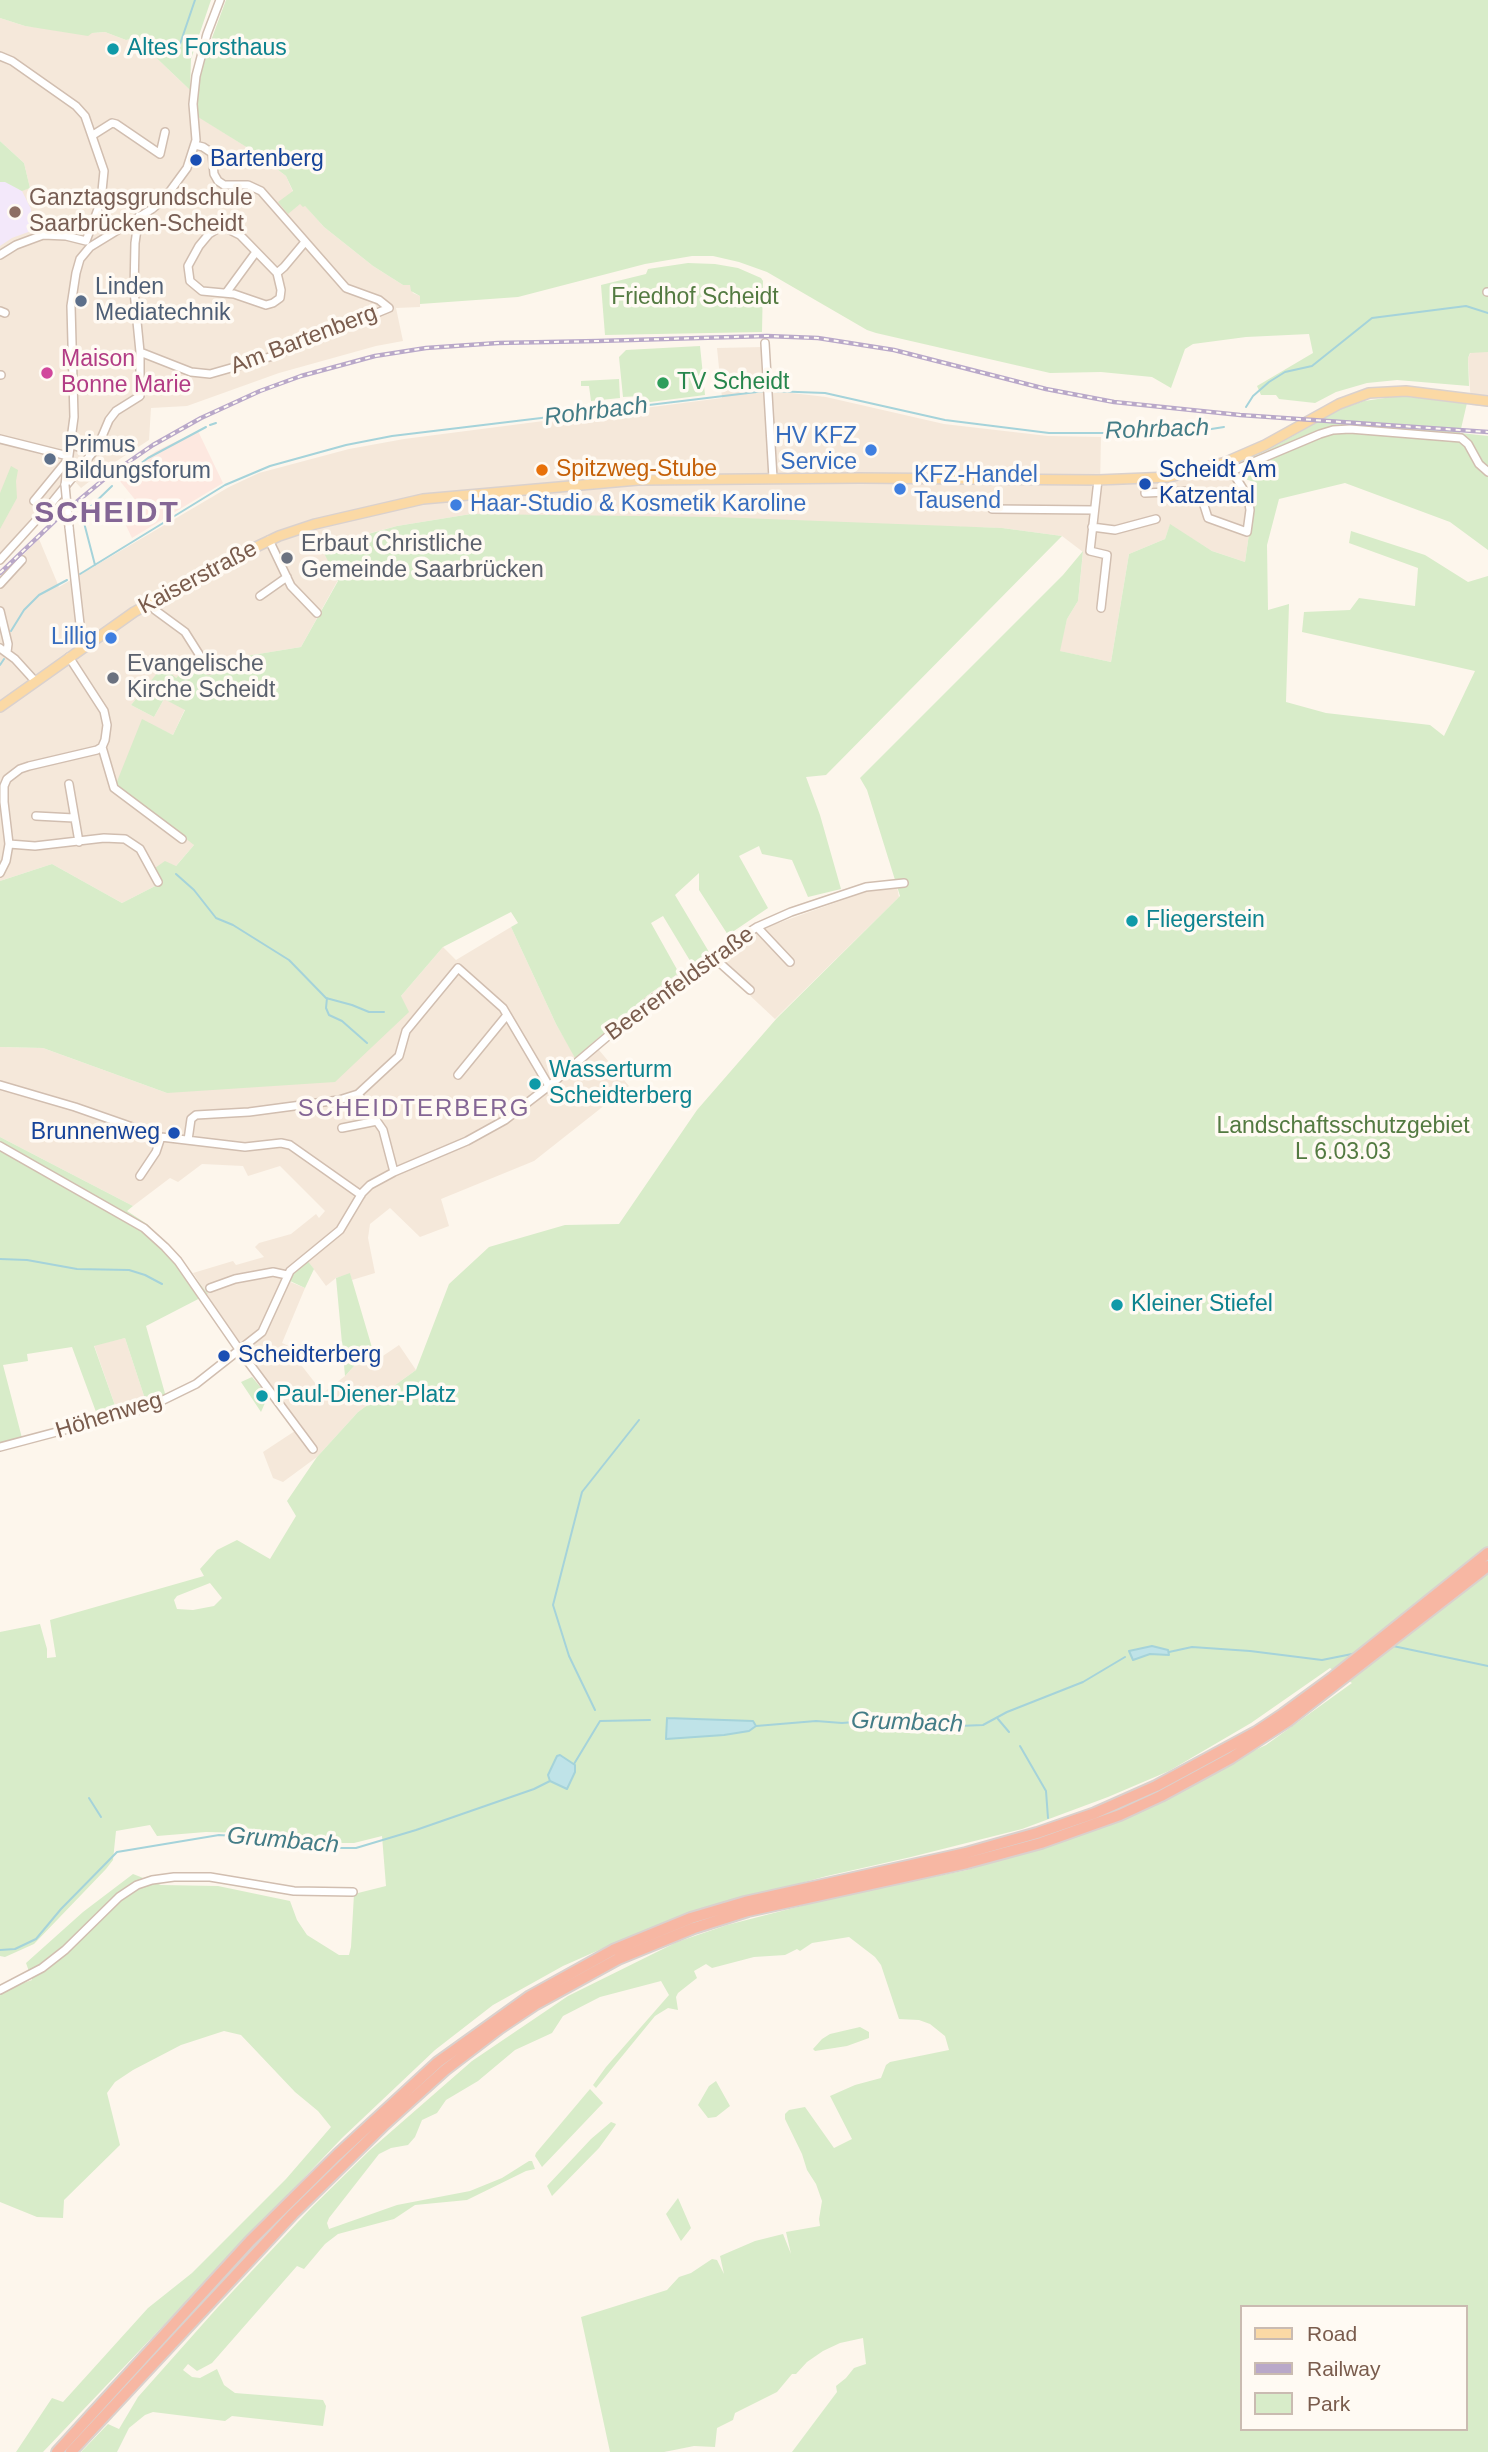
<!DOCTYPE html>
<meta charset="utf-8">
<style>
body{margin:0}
#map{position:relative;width:1488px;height:2452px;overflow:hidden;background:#fdf6ec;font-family:Helvetica,sans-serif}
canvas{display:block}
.legend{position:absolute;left:1240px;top:2305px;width:228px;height:126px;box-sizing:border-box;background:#fffaf3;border:2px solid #cabbb1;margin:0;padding:9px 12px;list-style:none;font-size:21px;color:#7a5c4d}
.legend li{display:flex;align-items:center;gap:14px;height:35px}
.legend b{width:35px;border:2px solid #cabbb1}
</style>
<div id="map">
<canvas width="1488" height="2452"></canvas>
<ul class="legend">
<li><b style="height:9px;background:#fbd9a5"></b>Road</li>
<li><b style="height:9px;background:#b9a8c9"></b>Railway</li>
<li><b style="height:19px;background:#d8ecc9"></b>Park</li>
</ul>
</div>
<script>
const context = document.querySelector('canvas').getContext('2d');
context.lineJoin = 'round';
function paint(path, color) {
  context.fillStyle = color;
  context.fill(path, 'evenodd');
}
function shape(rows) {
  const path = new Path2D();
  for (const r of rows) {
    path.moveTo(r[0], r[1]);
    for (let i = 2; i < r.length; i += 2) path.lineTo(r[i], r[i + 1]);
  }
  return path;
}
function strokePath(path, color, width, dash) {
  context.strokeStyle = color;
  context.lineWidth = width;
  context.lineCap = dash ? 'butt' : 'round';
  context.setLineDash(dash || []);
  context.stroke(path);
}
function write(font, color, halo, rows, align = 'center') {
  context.font = font + ' Helvetica,sans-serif';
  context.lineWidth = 7;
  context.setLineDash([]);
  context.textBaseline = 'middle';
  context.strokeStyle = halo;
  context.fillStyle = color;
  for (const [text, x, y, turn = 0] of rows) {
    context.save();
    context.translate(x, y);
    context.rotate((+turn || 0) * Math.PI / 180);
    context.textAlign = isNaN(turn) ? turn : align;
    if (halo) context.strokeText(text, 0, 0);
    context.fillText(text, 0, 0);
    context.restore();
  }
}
paint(shape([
 [0,18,25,26,92,33,105,32,126,40,138,37,146,48,190,90,191,112,256,153,286,176,293,192,324,227,373,266,403,285,410,285,413,293,420,296,420,307,396,308,403,341,376,346,279,373,187,406,151,408,149,440,112,464,81,488,69,475,0,554,0,182,22,190,30,188,24,163,0,141],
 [763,347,766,394,783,392,826,397,944,424,1048,436,1101,437,1100,486,1178,480,1231,466,1239,477,1251,520,1245,562,1212,551,1170,525,1165,539,1129,554,1111,662,1059,651,1067,619,1078,601,1083,552,1062,536,1002,528,471,514,397,526,322,546,338,580,301,647,240,657,208,674,197,656,175,679,163,667,131,705,154,717,164,699,185,709,173,735,142,720,194,845,161,883,122,903,52,864,0,881,0,578,39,539,59,587,229,487,259,473,349,449,404,439,722,398,717,348],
 [1471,352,1488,352,1488,407,1471,405,1468,358],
 [897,887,899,897,775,1019,713,961,767,927,871,890],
 [511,927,556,1024,576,1058,594,1044,629,1086,534,1161,441,1199,449,1226,420,1237,390,1208,370,1224,368,1238,375,1273,352,1280,350,1274,336,1278,326,1286,307,1260,288,1281,305,1288,282,1343,300,1351,298,1361,323,1393,345,1376,365,1354,373,1351,377,1360,399,1345,416,1370,358,1412,317,1457,283,1482,273,1478,263,1452,301,1427,239,1343,193,1273,233,1261,236,1265,264,1257,255,1247,259,1243,291,1234,316,1214,319,1218,325,1211,280,1166,248,1176,243,1166,202,1164,178,1182,170,1178,133,1206,0,1137,0,1047,43,1048,167,1093,401,996,443,947,456,960],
 [125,1338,147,1405,118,1414,94,1345]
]), '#f5e8da');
paint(shape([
 [198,431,223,483,132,538,120,513,137,502,119,480,156,451]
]), '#fde8e0');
paint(shape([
 [5,181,22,191,31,209,31,231,12,238,0,246,0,182]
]), '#f3e8fa');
paint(shape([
 [0,0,211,0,191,59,190,90,146,48,138,37,126,40,105,32,92,33,88,36,25,26,0,18],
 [226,0,1488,0,1488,352,1470,353,1468,358,1469,386,1397,380,1367,383,1336,392,1315,403,1279,399,1276,395,1261,395,1257,386,1313,353,1309,334,1246,337,1193,344,1185,349,1171,388,1152,377,1101,372,1050,373,876,333,867,330,767,272,739,262,713,256,692,256,645,264,518,297,420,304,420,296,411,291,410,285,403,285,373,266,324,227,305,206,303,207,300,204,288,214,278,202,293,191,286,176,256,153,198,117,197,92,203,62],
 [0,141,24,163,30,188,22,191,5,182,0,182],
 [688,263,715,264,738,268,761,278,763,281,762,332,605,335,601,285,646,274,648,269],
 [700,346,705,395,643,403,641,396,623,397,619,357,626,350],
 [619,379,620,398,591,401,589,386,581,386,581,381],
 [1399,396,1467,403,1460,433,1488,436,1488,550,1450,522,1345,483,1279,499,1267,545,1268,610,1289,604,1286,702,1326,713,1430,725,1444,736,1475,671,1302,632,1304,612,1350,610,1359,598,1415,606,1418,568,1349,543,1351,531,1425,555,1468,582,1488,576,1488,2452,792,2452,837,2392,836,2386,846,2378,854,2368,866,2364,863,2338,840,2343,823,2351,807,2362,796,2374,792,2374,777,2392,735,2413,733,2420,717,2428,715,2447,694,2446,664,2452,610,2452,581,2317,667,2290,679,2277,691,2273,712,2259,717,2260,724,2274,720,2256,755,2241,783,2234,791,2254,786,2232,820,2226,819,2219,822,2201,816,2184,807,2170,802,2154,785,2119,785,2114,789,2110,805,2107,834,2148,852,2139,830,2096,855,2085,881,2078,886,2065,890,2062,949,2050,945,2036,930,2024,919,2020,899,2019,881,1965,875,1957,849,1937,812,1943,800,1951,797,1949,785,1955,754,1957,712,1968,706,1964,694,1971,697,1978,678,1993,676,1997,678,2010,668,2008,655,2016,596,2088,593,2085,606,2067,669,1995,661,1981,600,1997,563,2016,552,2033,515,2050,478,2081,446,2100,437,2113,422,2120,415,2137,408,2145,391,2148,379,2154,329,2218,327,2223,329,2229,397,2205,470,2191,502,2178,529,2161,532,2161,535,2169,526,2171,467,2200,415,2205,394,2219,338,2234,325,2244,304,2269,297,2266,212,2363,197,2371,188,2364,183,2370,192,2377,200,2378,217,2369,224,2385,235,2393,323,2400,326,2406,323,2426,232,2416,225,2421,153,2412,145,2415,129,2428,117,2452,81,2452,108,2424,119,2429,138,2397,218,2307,312,2207,370,2150,472,2061,568,1996,677,1942,727,1925,840,1896,967,1870,1052,1844,1266,1745,1352,1683,1330,1668,1251,1723,1169,1771,1108,1797,1022,1829,911,1857,827,1876,694,1912,615,1943,563,1966,493,2005,435,2050,342,2138,43,2452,16,2452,52,2398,63,2402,148,2308,192,2273,286,2179,331,2127,318,2111,295,2092,241,2035,224,2031,181,2045,133,2070,115,2082,107,2093,120,2145,64,2200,63,2218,37,2217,0,2202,0,1991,32,1980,26,1963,83,1912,133,1874,161,1885,218,1886,290,1901,297,1920,307,1935,339,1955,349,1955,351,1947,354,1894,386,1886,382,1836,354,1843,322,1843,253,1833,206,1832,157,1836,150,1825,116,1831,113,1860,106,1869,34,1944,5,1957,0,1956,0,1632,40,1624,47,1649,47,1658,56,1657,50,1620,204,1576,200,1569,217,1550,237,1540,270,1559,296,1516,287,1501,317,1457,358,1412,416,1370,449,1284,489,1247,565,1225,619,1224,697,1110,777,1018,900,896,867,790,860,778,1063,575,1083,551,1078,601,1067,619,1060,651,1111,662,1129,554,1165,539,1170,524,1212,551,1245,562,1251,520,1250,497,1257,483,1239,477,1231,466,1268,450,1341,409,1364,401],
 [210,1583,222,1598,214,1606,193,1610,177,1609,174,1600,177,1596],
 [560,1755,575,1765,575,1772,567,1789,550,1781,549,1775,557,1756],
 [1241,2307,1465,2307,1465,2429,1241,2429],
 [11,466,18,470,16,481,17,498,0,529,0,493],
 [471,514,716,517,1002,528,1062,536,826,775,806,777,820,815,841,889,808,897,792,860,762,854,759,846,739,856,768,908,728,935,699,890,699,873,675,895,709,952,692,964,663,916,651,923,679,973,648,995,575,1058,556,1024,511,927,518,923,511,912,443,947,401,996,409,1012,335,1082,167,1093,43,1048,0,1047,0,881,52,864,122,903,161,883,155,868,165,861,176,866,194,845,116,784,142,719,173,735,185,710,164,699,154,717,131,705,163,666,176,678,196,655,208,674,240,657,301,647,338,581,321,547,397,526],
 [0,1137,133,1206,127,1211,147,1224,168,1244,208,1294,146,1326,166,1397,147,1405,125,1338,94,1346,118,1414,99,1420,72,1347,27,1354,28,1361,3,1365,22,1438,0,1444],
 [307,1260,314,1269,305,1288,288,1280],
 [350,1273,373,1351,365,1354,345,1376,336,1278],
 [252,1377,268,1396,261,1412,241,1382],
 [860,2027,869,2032,869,2038,847,2046,815,2051,813,2049,822,2039,830,2034],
 [716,2081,730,2106,716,2117,708,2118,698,2105,709,2086],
 [590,2089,603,2103,542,2167,535,2156,536,2153],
 [611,2122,616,2124,615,2126,599,2148,552,2196,547,2186,591,2139],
 [678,2198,691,2228,681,2241,666,2214]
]), '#d8ecc9');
const water = shape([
 [1152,1646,1168,1650,1169,1655,1150,1654,1133,1660,1129,1651,1152,1646],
 [667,1718,753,1721,756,1726,749,1731,724,1735,666,1739,667,1718],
 [560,1755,575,1765,575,1772,567,1789,550,1781,548,1775,557,1756,560,1755]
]);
paint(water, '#bfe3e8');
strokePath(water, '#a5d3da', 2);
strokePath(shape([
 [178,50,195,0],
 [771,391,825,393,945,420,1049,433,1125,433,1205,430,1224,427],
 [1246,407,1253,396,1269,382,1285,372,1312,366,1372,318,1466,306,1488,313],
 [210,425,216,423],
 [119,480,148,458,206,427],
 [95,565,82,515,112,486],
 [80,574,225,485,270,466,346,445,392,436,765,391],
 [11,631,24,610,39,595,67,580],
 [0,665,4,659],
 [176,874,194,890,216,918,233,925,289,960,326,998,352,1005,369,1012,384,1012],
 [327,998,326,1008,329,1015,342,1021,367,1043],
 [0,1259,27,1260,77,1269,129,1270,145,1275,162,1284],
 [1393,1646,1488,1666],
 [1169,1652,1192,1647,1250,1651,1322,1660,1357,1653],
 [595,1710,569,1656,553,1605,582,1492,639,1420],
 [998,1719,1009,1732],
 [756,1726,816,1721,842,1723,867,1721,881,1727,897,1724,910,1728,983,1725,1007,1712,1083,1682,1125,1657],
 [1020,1746,1046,1791,1048,1818],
 [574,1764,600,1721,650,1720],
 [89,1798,101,1817],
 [0,1950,15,1949,36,1939,61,1909,117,1852,219,1835,292,1840,324,1848,356,1848,416,1830,534,1789,550,1781]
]), '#a5d3da', 2);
const minor = shape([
 [0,56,12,61,76,106,85,116,104,171,101,201,86,241],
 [93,135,112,123,116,124,160,154,165,132],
 [226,228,240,235,277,273,281,290,280,298,273,303,266,305,234,294,202,291,190,281,188,266,199,246,209,234,217,229,226,228],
 [0,255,16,245,43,235,66,236,86,241],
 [277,273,284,267,305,242],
 [1487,292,1488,292],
 [226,293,256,252],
 [0,311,5,313],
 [765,343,773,478],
 [140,352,191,372,210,374,273,356,389,308,379,300,346,288,261,191,248,185,224,185,218,181,214,174,212,153,203,147,195,145],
 [0,375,1,375],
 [0,439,68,456],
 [70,444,92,452],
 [1232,471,1320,434,1333,430,1350,429,1461,438,1468,444,1479,464,1488,472],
 [1098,480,1090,551,1107,555,1101,608],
 [65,485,74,417,71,306,76,273,80,259,90,247,152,209,165,198,187,168,196,140,193,104,196,76,207,34,220,0],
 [1145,493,1191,491,1203,502,1208,518,1247,532,1250,510,1248,497,1230,468],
 [34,501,66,462],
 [992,509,1094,510],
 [69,527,81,633,86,645],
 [1092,527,1115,530,1156,519],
 [269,540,291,586,317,613],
 [0,560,50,505,98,446,109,420,116,411,140,396,140,352,134,291,135,243,139,216],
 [0,584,22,560],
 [260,596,287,577],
 [149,602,155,610,185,632,209,670],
 [0,611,8,644,7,652],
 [0,648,15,659,35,681],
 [102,747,114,788,182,839],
 [69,784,79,842],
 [36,816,74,818],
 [9,844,35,846,104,838,125,839,140,849,158,882],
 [0,873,6,861,9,844,4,802,4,786,7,779,20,769,29,766,97,750,102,747,105,740,107,725,104,711,69,657],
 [757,927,790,962],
 [712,956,750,990],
 [458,1075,507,1015],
 [0,1085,75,1107,161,1137,245,1147,281,1143,290,1145,361,1195],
 [358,1094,383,1130,394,1172],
 [342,1128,377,1121],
 [188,1140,191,1119,196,1115,249,1112,339,1100,358,1094,399,1056,406,1031,458,968,503,1008,549,1086],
 [0,1146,144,1228,165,1247,178,1261,243,1355,313,1449],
 [140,1176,156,1152,161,1137],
 [210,1288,235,1279,273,1272,287,1275],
 [0,1447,147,1408,196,1384,262,1332,290,1271,340,1230,362,1193,370,1185,394,1172,467,1141,505,1120,549,1086,648,1002,712,956,757,927,791,912,866,887,904,883],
 [0,1990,42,1968,65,1950,119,1897,137,1885,152,1880,174,1877,210,1877,294,1891,353,1892]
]);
const major = shape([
 [0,707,134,612,233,558,279,536,315,524,423,499,638,480,860,478,1098,480,1170,477,1226,462,1265,445,1339,404,1369,393,1406,391,1488,401]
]);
const highway = shape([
 [57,2452,250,2241,337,2155,438,2062,530,1996,613,1950,691,1918,745,1902,966,1853,1037,1833,1095,1813,1156,1786,1256,1732,1283,1714,1332,1678,1488,1553],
 [71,2452,293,2214,385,2124,445,2070,500,2028,536,2004,618,1959,694,1928,748,1911,967,1863,1041,1843,1120,1815,1161,1796,1231,1758,1288,1721,1488,1566]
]);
strokePath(minor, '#d1beb0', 10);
strokePath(major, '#dad1cd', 12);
strokePath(highway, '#dad1cd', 14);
strokePath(minor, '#fff', 7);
strokePath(major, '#fbd9a5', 9);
strokePath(highway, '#f7b7a3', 10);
const rail = shape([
 [0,573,62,514,108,476,153,445,201,418,260,391,301,376,375,356,426,348,498,343,598,341,767,336,818,338,894,350,1046,389,1114,402,1240,415,1488,432]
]);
strokePath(rail, '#b9a8c9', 4.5);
strokePath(rail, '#fffaf3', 2, [5]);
const minorBridge = shape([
 [65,485,69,527]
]);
strokePath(minorBridge, '#d1beb0', 10, []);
strokePath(minorBridge, '#fff', 7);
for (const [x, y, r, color] of [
 [113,49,7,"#0f9aa8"],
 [196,160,7,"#1a4fb4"],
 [15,212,7,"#8d6e63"],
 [81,301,7,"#5c6f8a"],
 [47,373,7,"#d1479c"],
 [663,383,7,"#2e9e5b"],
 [871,450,7,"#3f7fe0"],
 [50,459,7,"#5c6f8a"],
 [542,470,7,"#e8710a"],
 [1145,484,7,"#1a4fb4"],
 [900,489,7,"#3f7fe0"],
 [456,505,7,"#3f7fe0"],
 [287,558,7,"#6b7280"],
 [111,638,7,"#3f7fe0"],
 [113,678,7,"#6b7280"],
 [1132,921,7,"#0f9aa8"],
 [535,1084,7,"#0f9aa8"],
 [174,1133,7,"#1a4fb4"],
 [1117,1305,7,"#0f9aa8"],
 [224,1356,7,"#1a4fb4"],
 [262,1396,7,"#0f9aa8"]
]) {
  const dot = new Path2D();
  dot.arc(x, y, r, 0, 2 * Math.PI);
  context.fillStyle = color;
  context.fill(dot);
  strokePath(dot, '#fffaf3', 2.5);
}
write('23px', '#0d838f', '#fffaf3', [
 ["Altes Forsthaus",127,49],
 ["Fliegerstein",1146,921],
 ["Wasserturm",549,1071],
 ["Scheidterberg",549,1097],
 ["Kleiner Stiefel",1131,1305],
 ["Paul-Diener-Platz",276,1396]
], 'left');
write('23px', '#164399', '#fffaf3', [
 ["Bartenberg",210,160],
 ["Scheidt Am",1159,471],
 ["Katzental",1159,497],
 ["Brunnenweg",160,1133,"right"],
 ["Scheidterberg",238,1356]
], 'left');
write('23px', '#785e54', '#fffaf3', [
 ["Ganztagsgrundschule",29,199],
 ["Saarbrücken-Scheidt",29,225]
], 'left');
write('23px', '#4e5e75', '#fffaf3', [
 ["Linden",95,288],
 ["Mediatechnik",95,314],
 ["Primus",64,446],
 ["Bildungsforum",64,472]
], 'left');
write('23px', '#537a41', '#fffaf3', [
 ["Friedhof Scheidt",695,298],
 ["Landschaftsschutzgebiet",1343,1127],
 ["L 6.03.03",1343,1153]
]);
write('23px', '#7a5c4d', '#fffaf3', [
 ["Am Bartenberg",304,340,-21],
 ["Kaiserstraße",198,578,-28],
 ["Beerenfeldstraße",680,984,-36],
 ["Höhenweg",109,1416,-17]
]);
write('23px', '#b23c85', '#fffaf3', [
 ["Maison",61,360],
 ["Bonne Marie",61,386]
], 'left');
write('23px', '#27864d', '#fffaf3', [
 ["TV Scheidt",677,383]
], 'left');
write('23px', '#366cbe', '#fffaf3', [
 ["HV KFZ",857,437],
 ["Service",857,463],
 ["KFZ-Handel",914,476,"left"],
 ["Tausend",914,502,"left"],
 ["Haar-Studio & Kosmetik Karoline",470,505,"left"],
 ["Lillig",97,638]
], 'right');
write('23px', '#c56008', '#fffaf3', [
 ["Spitzweg-Stube",556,470]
], 'left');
write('23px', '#5b616d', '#fffaf3', [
 ["Erbaut Christliche",301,545],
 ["Gemeinde Saarbrücken",301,571],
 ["Evangelische",127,665],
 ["Kirche Scheidt",127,691]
], 'left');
write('italic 24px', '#437c86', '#fffaf3', [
 ["Rohrbach",596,412,-7],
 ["Rohrbach",1157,430,-2],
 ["Grumbach",907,1723,2],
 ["Grumbach",283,1841,5]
]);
context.letterSpacing = '2px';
write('24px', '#846695', '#fffaf3', [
 ["SCHEIDTERBERG",414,1109]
]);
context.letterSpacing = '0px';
context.letterSpacing = '2px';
write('bold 30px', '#846695', '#fffaf3', [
 ["SCHEIDT",107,514]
]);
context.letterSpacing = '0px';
</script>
